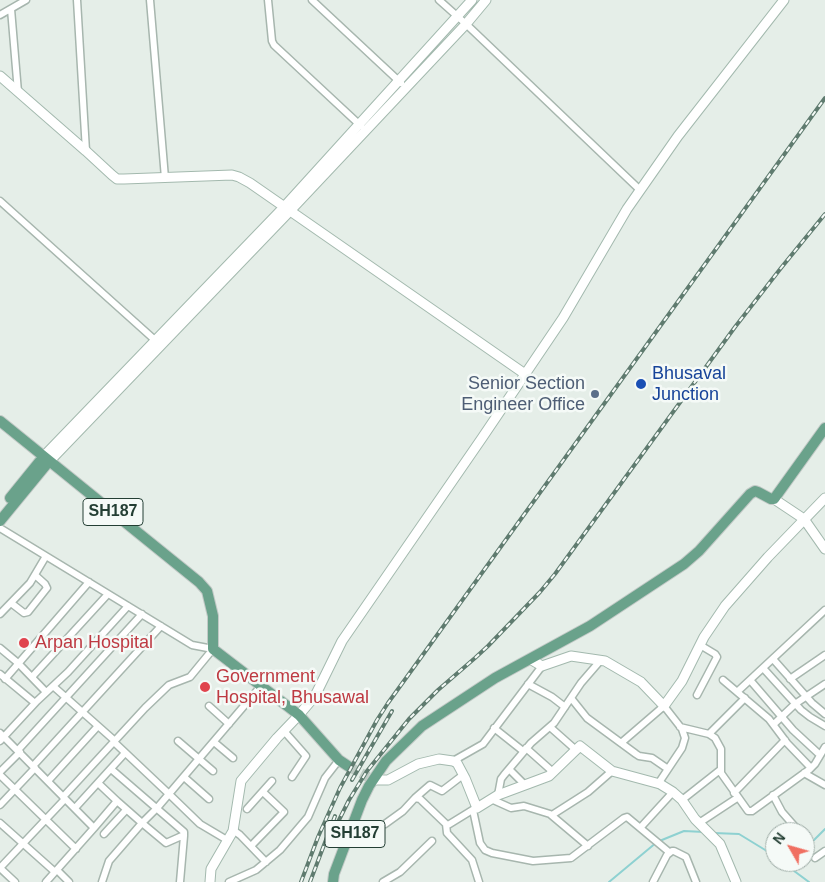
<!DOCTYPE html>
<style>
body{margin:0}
#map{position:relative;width:825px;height:882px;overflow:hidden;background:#e5eee8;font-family:Arial,sans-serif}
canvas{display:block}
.north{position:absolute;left:765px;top:822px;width:50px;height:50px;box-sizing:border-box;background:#f5faf7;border:1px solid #a1afa9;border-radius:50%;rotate:308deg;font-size:14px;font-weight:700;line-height:20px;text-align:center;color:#243f34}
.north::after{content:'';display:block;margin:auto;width:18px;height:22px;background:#f06f61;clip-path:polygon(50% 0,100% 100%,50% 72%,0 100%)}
</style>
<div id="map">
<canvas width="825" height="882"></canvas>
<div class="north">N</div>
</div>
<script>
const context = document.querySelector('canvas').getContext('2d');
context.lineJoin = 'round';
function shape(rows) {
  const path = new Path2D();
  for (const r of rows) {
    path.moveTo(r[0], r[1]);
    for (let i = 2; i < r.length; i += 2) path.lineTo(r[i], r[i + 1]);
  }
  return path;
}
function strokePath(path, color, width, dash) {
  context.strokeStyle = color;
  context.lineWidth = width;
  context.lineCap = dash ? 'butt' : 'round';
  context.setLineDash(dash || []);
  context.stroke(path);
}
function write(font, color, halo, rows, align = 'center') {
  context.font = font + ' Arial,sans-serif';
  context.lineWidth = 5;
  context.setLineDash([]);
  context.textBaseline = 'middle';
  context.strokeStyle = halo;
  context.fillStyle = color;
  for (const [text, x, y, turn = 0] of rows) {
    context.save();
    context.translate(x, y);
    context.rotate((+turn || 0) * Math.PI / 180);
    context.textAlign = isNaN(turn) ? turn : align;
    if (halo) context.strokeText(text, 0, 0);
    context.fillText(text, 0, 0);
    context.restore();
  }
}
strokePath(shape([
 [714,833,739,834,775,856],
 [805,843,814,840,825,829],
 [782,862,809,882],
 [609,882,657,842,684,831,704,832]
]), '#8ed1d1', 2);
strokePath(shape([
 [348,766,368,777]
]), '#becbc4', 10, [10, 5]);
const street = shape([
 [77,0,86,151],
 [150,0,165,178],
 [268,0,272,41,274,45,361,126],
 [312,0,401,83],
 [439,0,466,24,640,190],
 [11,9,18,92],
 [0,15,26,0],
 [0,201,156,341],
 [0,528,192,645,213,649,190,677,169,685,145,708,63,797],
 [11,603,24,613,28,612,47,588,45,584,35,575],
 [0,614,30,583,46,556],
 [0,648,18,663,46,692],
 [773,659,812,703,825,714],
 [763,668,801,710,810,717,825,726],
 [0,674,35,703],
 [32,677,108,594],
 [5,679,89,582],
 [790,679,825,655],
 [723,680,769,719,787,743,811,768],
 [750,680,793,730,820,755],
 [528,684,552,697,565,707],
 [53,686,115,741],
 [737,692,825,610],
 [697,695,717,657,715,654,700,645],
 [571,698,587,718,636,754,639,756,652,758,668,769],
 [209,706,229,724],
 [774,724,795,704,825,684],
 [550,727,576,750],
 [680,727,709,734,715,738,721,749,721,773,748,811,752,811,810,769,815,764,825,747],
 [494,728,523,751],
 [284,731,306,756,292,777],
 [0,733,94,828,46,882],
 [709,734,745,698],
 [0,741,37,701,68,672,128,606],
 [178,741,213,771],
 [114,742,169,794,200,824,227,840],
 [214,742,233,758],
 [621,743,664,706,682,729,685,738,682,748,658,784],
 [526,748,553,772],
 [18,750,142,614],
 [453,761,483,744,542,666],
 [33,766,161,626],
 [111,769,184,832,184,836,180,882],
 [509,769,525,785],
 [0,772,20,752],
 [804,773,825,785],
 [0,775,76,849],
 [184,777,209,799],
 [48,781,98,726],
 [98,783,117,801],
 [734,793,785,740],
 [498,795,501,779,504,775,531,743,554,723,581,683,600,661],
 [773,795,782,812,797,829],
 [415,798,430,785,442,791,463,775],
 [491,799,511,808,524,806,550,814,588,846],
 [682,800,720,770],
 [0,805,35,768],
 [75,808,125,753],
 [247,809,272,781],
 [473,810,480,843,485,850,492,853,533,861,571,858,624,818,627,817,669,852],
 [552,815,588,792,612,771],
 [0,823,55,872],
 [699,823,737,798],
 [385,824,403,811,415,798,420,799,446,824,448,825,474,809],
 [446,824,447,833,472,860,479,882],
 [641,827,673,792],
 [94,828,117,801,142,823,157,808,261,686],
 [233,830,240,835,266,862],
 [104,834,126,810],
 [251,846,284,812,263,792],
 [815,858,825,851],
 [0,868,65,799],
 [0,868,15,882],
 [57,870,69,882],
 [102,882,109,861,142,823,166,843,184,835],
 [229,882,256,870,280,850,308,817,325,778,339,760],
 [383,882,400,872,432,841],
 [653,882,667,855,672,851,674,851,686,857,696,882]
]);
const secondary = shape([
 [0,76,86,151,112,175,117,179,124,179,232,175,239,177,250,183,525,374],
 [40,460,284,207,472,0],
 [46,465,290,211,466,24,486,0],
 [774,499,804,519,825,549],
 [530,659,542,666,571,656,605,661,641,682,664,706,682,681,704,637,725,606,768,557,825,498],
 [373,780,388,780,418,764,439,759,453,761,457,763,465,778,477,808,498,795,549,776,580,746,612,771,660,784,673,792,682,800,695,819,720,844,736,882],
 [210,882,211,869,233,831,241,781,277,738,299,715,315,696,342,641,482,438,563,318,627,209,678,136,784,0]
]);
const primary = shape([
 [0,421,199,582,207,591,213,616,213,649,299,715,339,760,348,766],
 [10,498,40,461],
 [0,521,46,465],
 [333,882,334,874,362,800,369,786,386,761,422,726,495,678,590,626,684,564,699,551,750,494,755,491,758,492,771,499,774,499,825,428]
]);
strokePath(street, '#a7b6ae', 9);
strokePath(secondary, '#a3b9ae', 11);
strokePath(primary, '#c2c9c6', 12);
strokePath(street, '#fff', 6);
strokePath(secondary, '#fff', 9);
strokePath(primary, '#6aa28b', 10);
const rail = shape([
 [352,780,392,711],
 [336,826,349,800,367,771,409,719,438,690,475,658,488,646,540,592,555,574,735,327,781,268,825,214],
 [301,882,318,837,340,788,377,720,388,703,825,98],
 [310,882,335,816]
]);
strokePath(rail, '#5f7b6f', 4);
strokePath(rail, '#f5faf7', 2, [5.5]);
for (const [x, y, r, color] of [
 [641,384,6,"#1a4fb4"],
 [595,394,5,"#5c6f8a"],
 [24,643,6,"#e0444e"],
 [205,687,6,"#e0444e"]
]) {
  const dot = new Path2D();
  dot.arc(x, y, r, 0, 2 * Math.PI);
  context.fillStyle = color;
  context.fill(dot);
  strokePath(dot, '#f5faf7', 2);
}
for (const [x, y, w] of [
 [113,512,60],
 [355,834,60]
]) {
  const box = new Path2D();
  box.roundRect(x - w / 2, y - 13.5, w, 27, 4);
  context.fillStyle = '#f5faf7';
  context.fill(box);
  strokePath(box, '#243f34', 1);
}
write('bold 16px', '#243f34', null, [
 ["SH187",113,512],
 ["SH187",355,834]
]);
write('18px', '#164399', '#f5faf7', [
 ["Bhusaval",652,374],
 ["Junction",652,395]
], 'left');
write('18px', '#4e5e75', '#f5faf7', [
 ["Senior Section",585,384],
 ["Engineer Office",585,405]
], 'right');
write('18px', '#be3a42', '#f5faf7', [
 ["Arpan Hospital",35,643],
 ["Government",216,677],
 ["Hospital, Bhusawal",216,698]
], 'left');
</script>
